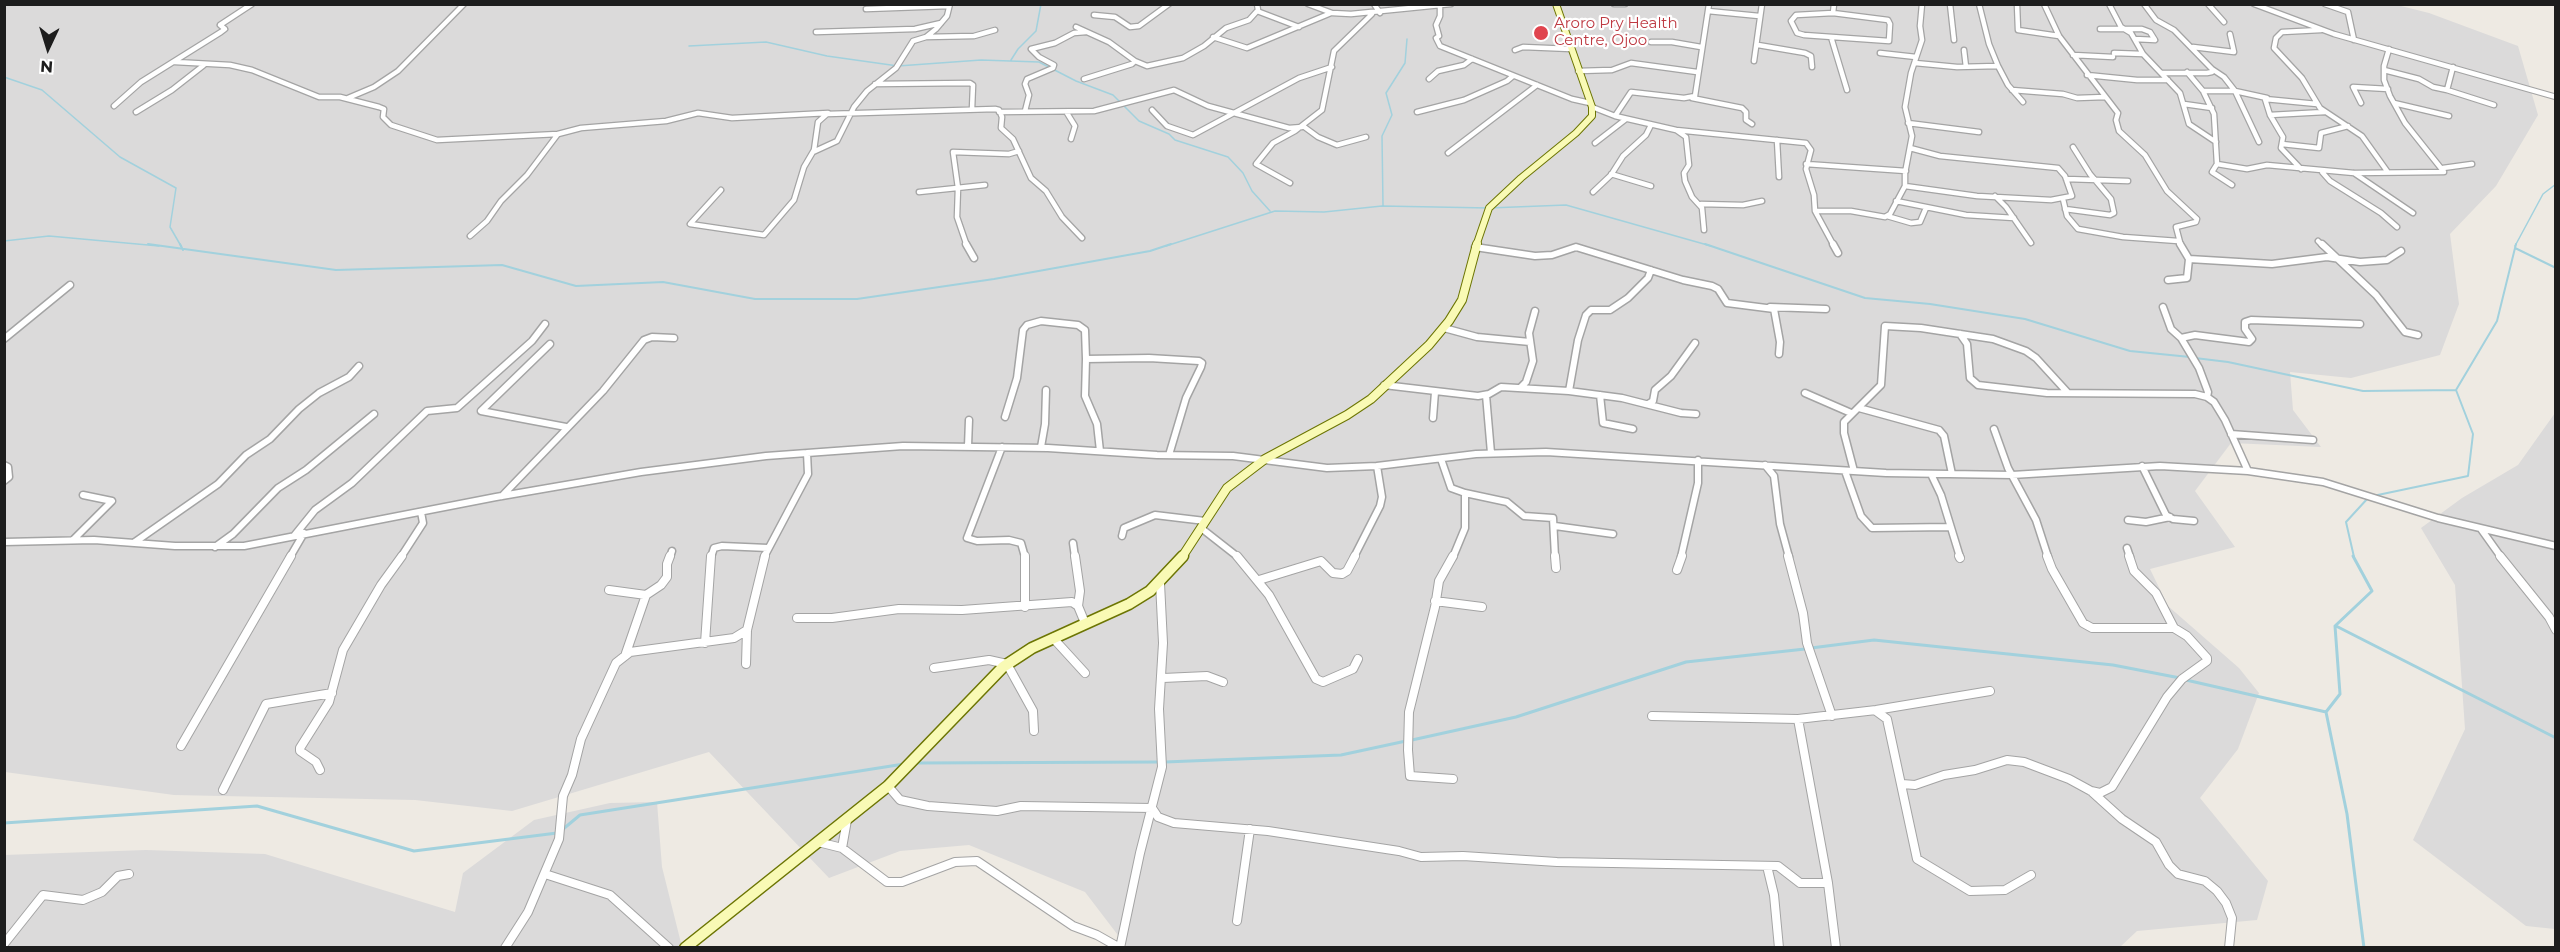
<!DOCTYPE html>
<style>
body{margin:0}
#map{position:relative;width:2560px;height:952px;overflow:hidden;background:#eeeae3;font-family:Montserrat,sans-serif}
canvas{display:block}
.frame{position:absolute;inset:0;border:6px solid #1d1d1d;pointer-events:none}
.north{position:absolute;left:18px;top:18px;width:60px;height:60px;-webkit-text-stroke:4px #fff;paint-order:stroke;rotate:184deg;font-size:16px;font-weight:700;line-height:24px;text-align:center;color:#1d1d1d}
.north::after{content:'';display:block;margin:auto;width:21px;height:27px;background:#1d1d1d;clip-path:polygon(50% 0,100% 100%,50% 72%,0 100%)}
</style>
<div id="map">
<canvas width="2560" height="952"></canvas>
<div class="frame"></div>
<div class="north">N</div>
</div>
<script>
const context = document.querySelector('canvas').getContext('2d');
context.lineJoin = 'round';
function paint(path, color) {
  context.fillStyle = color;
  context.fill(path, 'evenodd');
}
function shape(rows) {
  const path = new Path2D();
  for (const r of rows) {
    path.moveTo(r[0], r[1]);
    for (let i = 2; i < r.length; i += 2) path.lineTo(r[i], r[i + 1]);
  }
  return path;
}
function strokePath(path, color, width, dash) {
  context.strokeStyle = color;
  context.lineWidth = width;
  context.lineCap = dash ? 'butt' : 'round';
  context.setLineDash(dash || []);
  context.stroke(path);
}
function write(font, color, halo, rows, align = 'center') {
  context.font = font + ' Montserrat,sans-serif';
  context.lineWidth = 4.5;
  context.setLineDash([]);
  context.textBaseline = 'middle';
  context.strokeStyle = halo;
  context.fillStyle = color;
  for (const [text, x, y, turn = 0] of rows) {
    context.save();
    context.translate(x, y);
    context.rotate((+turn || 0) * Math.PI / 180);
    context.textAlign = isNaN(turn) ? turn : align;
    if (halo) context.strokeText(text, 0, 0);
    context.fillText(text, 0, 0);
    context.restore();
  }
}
paint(shape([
 [2393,4,2429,13,2518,46,2538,115,2496,186,2450,234,2459,304,2440,355,2351,378,2290,372,2293,410,2321,447,2231,443,2195,491,2235,547,2150,569,2168,606,2239,668,2259,693,2238,749,2200,798,2268,881,2257,920,2137,931,2119,948,1127,947,1085,892,969,845,900,851,829,878,709,752,512,811,415,800,174,795,5,772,5,5],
 [2555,413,2555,929,2526,926,2413,840,2465,729,2455,585,2421,528,2462,498,2518,465],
 [657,802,662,867,682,947,5,947,4,855,146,850,265,854,455,912,463,873,534,820,610,803]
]), '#dbdada');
strokePath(shape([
 [689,46,766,42,827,56,898,66,981,60,1039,62,1076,81,1113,95,1139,121,1169,134,1175,140,1228,157,1243,173,1252,191,1270,211],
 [1011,60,1018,49,1036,31,1041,4],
 [4,77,42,90,120,157,176,188,170,227,181,246],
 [1383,205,1382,136,1392,115,1386,93,1405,63,1407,39],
 [4,241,49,236,159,246],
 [1166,246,1275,211,1324,212,1382,206,1489,208,1566,205,1711,246],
 [2515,246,2543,194,2556,184]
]), '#a2d1dd', 1.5);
strokePath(shape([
 [148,244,336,270,502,265,576,286,663,282,755,299,857,299,994,279,1150,251,1171,244],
 [180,244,183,250],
 [1705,244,1865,298,1930,304,2025,319,2130,351,2190,357],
 [2515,248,2556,268],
 [2195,358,2228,362,2363,391,2456,390],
 [2456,390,2497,321,2516,244],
 [2373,496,2468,476,2473,434,2456,390],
 [2354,557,2346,522,2368,498]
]), '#a2d1dd', 2);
strokePath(shape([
 [2353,556,2372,591,2335,626,2340,694,2326,712,2347,814,2364,948],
 [2336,626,2556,738],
 [1811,648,1874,640,2113,665,2180,678],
 [2186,680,2326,712],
 [1412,740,1516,717,1686,662,1805,649],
 [1165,762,1341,755,1406,741],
 [916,763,1159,762],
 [4,823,257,806,414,851,557,833],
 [562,830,580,815,904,764]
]), '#a2d1dd', 3);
const streetFar2 = shape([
 [1308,4,1332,13,1351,14,1451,4],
 [1374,4,1380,13],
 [1614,4,1625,4],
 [1950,4,1954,40],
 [1979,4,1989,44,1998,66],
 [2017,4,2018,30,2059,36],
 [2044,4,2059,36,2118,113,2116,120,2119,131,2145,155,2167,191,2197,219,2196,222,2176,227,2181,246],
 [2109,4,2121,27,2131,33,2143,54,2180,93,2189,124,2216,142],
 [2144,4,2156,20,2174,30,2212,69,2212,72,2207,73,2162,73],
 [2208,4,2224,22],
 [2254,4,2334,34,2556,97],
 [2325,4,2348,12,2354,40],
 [1440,5,1440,16,1436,25,1439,36,1436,38,1440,46,1572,99,1590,103],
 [866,9,949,6],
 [1257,11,1299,27],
 [1708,11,1759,16],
 [1833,13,1888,20,1890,24,1889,41,1804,35,1797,33,1791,21,1796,15,1833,13],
 [1833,13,1834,4],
 [1094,15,1115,17,1130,27,1139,26,1169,4],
 [1076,27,1109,42,1135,61],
 [2100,29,2142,29,2150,32,2155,40,2135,39],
 [2321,30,2282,32,2276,38,2274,48,2302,78,2320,108,2362,136,2387,171],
 [816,32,915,29,941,23],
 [926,37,974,36,995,30],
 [1213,37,1247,48,1331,13],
 [1831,37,1847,90],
 [1651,42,1672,42,1701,47],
 [1758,45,1805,53,1811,56,1812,67],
 [2193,47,2234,52,2230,34],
 [1515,50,1523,47,1571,49],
 [1964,50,1966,67],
 [1880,53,1916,57],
 [2114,53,2143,54],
 [2073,55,2113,57],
 [1754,61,1762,4],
 [175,62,230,65,252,70,319,97,340,97,379,107,384,109,383,117,391,125,437,140,558,134],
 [1915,63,1957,67,1998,66,2008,85,2023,102],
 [2453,67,2447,90,2494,105],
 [2212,69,2224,77,2235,91,2267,98],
 [2384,70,2419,79,2433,87,2447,90],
 [1578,71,1612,70,1631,63,1697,72],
 [2187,72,2203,91,2214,114,2217,164,2212,172,2232,185],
 [2087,75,2137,80,2168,80],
 [1084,79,1132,64,1135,61,1147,66,1183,58,1204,46,1226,28,1249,20,1258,10,1257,4],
 [1429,79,1438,71,1464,65,1472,59],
 [875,84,970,83,973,85,972,109],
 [2012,90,2063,94,2077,98,2105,97],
 [2203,91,2235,91,2259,142],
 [348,98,374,87,398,71,464,4],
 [1692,98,1742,108,1746,112,1746,120,1752,124],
 [2361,103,2353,87,2388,89],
 [2394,103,2449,116],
 [2184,104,2212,108],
 [114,106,141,82,221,32,225,29,220,25,252,4],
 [1592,107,1615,116,1676,130,1686,137,1689,165,1684,173,1685,181,1692,197,1702,208,1704,230],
 [1152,110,1167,126,1193,135,1299,78,1332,67],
 [1025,111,1029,95,1025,84,1027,79,1053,68,1054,65,1039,57,1031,49,1055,43,1074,33,1086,32],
 [136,112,172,90,204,65],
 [999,112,1094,111,1174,90,1208,106,1289,128,1302,127],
 [1417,112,1464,100,1507,81,1513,76],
 [1067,113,1075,126,1071,139],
 [2270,115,2325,112],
 [1615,116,1631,92,1684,98,1695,96,1709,4],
 [1908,123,1979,132],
 [1303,126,1318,137,1337,145,1366,137],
 [1676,130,1806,143,1811,150,1806,169,1814,195,1815,211,1834,246],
 [1777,140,1779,177],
 [1595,143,1626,119],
 [2282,144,2319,148,2321,133,2348,126],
 [813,152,837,141,854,107,867,91,896,68,913,41,926,37,936,29,947,16,950,4],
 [1448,153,1537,85],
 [1806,164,1906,171],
 [2217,164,2247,169,2267,165,2354,173,2444,172,2405,123,2390,96,2384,80,2384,66,2389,49],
 [2443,168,2472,164],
 [2301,169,2281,148,2283,137,2270,115,2265,99,2317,104],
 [2322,172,2330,181,2381,213,2397,227],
 [2354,173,2413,213],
 [1611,174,1651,186],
 [2066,179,2128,181],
 [1290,183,1256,164,1273,143,1295,131,1322,110,1334,51,1372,14],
 [1905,186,1977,196,2051,200,2072,196,2065,176,2058,168,1940,156,1910,148],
 [721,190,690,224,764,235,794,200,804,167,814,150,818,122,827,114,995,109,999,110,1002,117,1001,128,1013,139,1031,178,1046,191,1062,217,1082,238],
 [919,192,985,185],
 [1593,192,1611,175,1623,156,1646,135,1651,125],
 [1995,196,2006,207,2031,243],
 [2063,199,2067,216,2078,229,2123,237,2178,241],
 [1896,201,1966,215,2014,218],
 [1701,204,1743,205,1762,201],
 [2065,209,2110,215,2114,213,2111,199,2090,174,2073,147],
 [1815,211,1851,211,1885,217,1890,214,1905,186,1905,173,1912,136,1905,107,1911,73,1922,40,1920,26,1922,4],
 [1887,216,1911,223,1920,222,1926,208],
 [470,236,487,221,501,201,527,175,558,134,581,128,666,121,698,113,732,118,828,113],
 [2318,241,2323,246],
 [967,246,957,217,958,188,953,152,1009,154,1019,151]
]);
const streetFar1 = shape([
 [966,244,974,258],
 [1833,244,1838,253],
 [2180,244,2189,259,2272,264,2327,257,2360,262,2387,260,2401,251],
 [2322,244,2376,295,2405,332,2418,335],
 [1475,247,1535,256,1552,255,1576,247,1683,280,1712,286,1718,289,1727,303,1774,309,1780,342,1779,354],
 [2168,280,2187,278,2189,259],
 [1770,307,1826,309],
 [2163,307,2171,329,2181,338,2199,368,2208,392,2207,397],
 [1444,328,1477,337,1530,342],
 [1960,334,1967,344,1970,378,1978,385,2047,393,2195,394,2207,397,2214,402,2225,420,2248,471],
 [2181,338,2195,335,2249,342,2252,339,2245,329,2245,322,2251,320,2360,324],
 [4,339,70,285],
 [550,344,481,411,566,427],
 [1384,385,1478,396,1489,394,1501,387,1569,391,1622,398,1681,413,1696,414],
 [1520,388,1526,382,1533,361,1529,333,1535,311],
 [1569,391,1578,340,1586,315,1591,310,1610,310,1628,298,1648,278,1651,270],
 [1805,393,1851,413],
 [1486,395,1491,453],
 [1600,395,1603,423,1633,429],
 [1648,404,1653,401,1655,390,1671,376,1695,343],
 [1859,408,1939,430,1944,436,1952,474],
 [1005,417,1017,378,1023,330,1027,325,1041,321,1078,325,1085,330,1086,359],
 [1433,418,1435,392],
 [1994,429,2008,468,2036,520,2048,557],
 [2231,434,2313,440],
 [968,446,969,420],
 [1002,447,967,538,977,541,1009,540,1021,543,1025,557],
 [1041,447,1045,424,1046,390],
 [1100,451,1097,424,1085,396,1086,359,1149,358,1199,361,1202,363,1201,367,1186,398,1169,455],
 [1441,459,1451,488,1465,493,1465,528,1453,557],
 [4,465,8,467,9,477,4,481],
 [1765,465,1774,476,1780,524,1789,557],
 [2142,466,2166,515,2173,519,2194,521],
 [1845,471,1861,516,1872,528,1949,527],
 [1854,471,1844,433,1844,422,1881,385,1885,326,1921,328,1993,339,2026,351,2036,358,2068,393],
 [1931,474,1941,495,1960,557],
 [1465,493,1507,502,1524,516,1553,518,1555,557],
 [502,496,603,391,644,340,652,337,674,338],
 [2128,520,2146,522,2170,517],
 [1555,526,1613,534],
 [1201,528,1238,557],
 [2481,529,2501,557],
 [294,536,315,510,352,483,427,411,457,408,532,341,545,324],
 [1122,536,1124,528,1155,515,1205,521],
 [73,540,112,501,83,495],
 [4,542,94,540,175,546,244,546,496,497,641,472,766,456,903,446,1048,448,1157,455,1233,456,1327,468,1377,466,1476,454,1546,452,1886,473,2012,475,2160,466,2248,471,2323,482,2438,518,2556,546],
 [135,542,218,484,246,455,270,439,299,409,319,393,349,377,359,366],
 [1073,543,1075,557],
 [215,547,233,534,278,488,306,470,374,414],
 [2127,548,2130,557],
 [290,557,304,533],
 [401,557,423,523,421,512],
 [670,557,672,551],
 [711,557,714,548,722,546,768,548],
 [764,557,808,474,807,453],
 [1354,557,1380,506,1382,497,1377,466],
 [1681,557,1698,483,1698,460]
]);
const street = shape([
 [1025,556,1025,607],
 [1075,556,1080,591,1078,606],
 [1237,556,1269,595,1316,679,1323,682,1353,669,1358,659],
 [1555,556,1556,568],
 [1788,556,1803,613,1807,643,1832,716],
 [1959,556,1960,558],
 [2047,556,2052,569,2083,623,2092,628,2174,628,2187,636,2207,658,2207,661,2182,679,2167,697,2112,787,2100,793,2091,791],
 [2129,556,2134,571,2156,593,2174,628],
 [2500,556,2549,617,2556,630],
 [1677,570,1682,556],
 [1259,580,1321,561,1333,573,1342,574,1347,571,1355,556],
 [609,590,646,595],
 [1435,601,1482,607],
 [797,618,832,618,899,609,962,610,1072,602,1078,606,1085,623],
 [1053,638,1085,673],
 [705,643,711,556],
 [626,653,646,595,661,585,667,577,667,564,670,556],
 [746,664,747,630,765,556],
 [934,668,989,660,1007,664,1033,711,1034,731],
 [1163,678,1207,676,1223,682],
 [1876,711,1887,719,1917,859,1970,891,2005,890,2031,875],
 [1652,716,1798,719,1876,710,1990,691],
 [1798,719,1828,883,1836,948],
 [181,746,291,556],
 [320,770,316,762,300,751,300,748,329,702,343,650,381,585,402,556],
 [1453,779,1410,776,1408,750,1409,712,1435,607,1439,581,1453,556],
 [1902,784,1915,785,1944,775,1975,770,2007,760,2024,762,2069,779,2091,791,2122,819,2156,842,2169,865,2178,874,2205,881,2217,891,2226,903,2232,918,2229,948],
 [888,786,900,800,928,806,997,811,1021,806,1152,808,1158,817,1174,823,1268,831,1399,851,1421,857,1463,856,1557,862,1778,866,1800,883,1828,883],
 [223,790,266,704,332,693],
 [818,842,842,848,887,882,902,882,955,862,977,861,1073,926,1097,935,1120,948],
 [842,848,847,820],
 [1767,866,1774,895,1779,948],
 [545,874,610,895,669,948],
 [1237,921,1250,829],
 [4,944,43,895,83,900,102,892,118,876,129,874],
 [505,948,528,912,559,839,563,796,572,775,581,739,616,663,630,652,734,638,747,630],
 [1120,948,1140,853,1162,767,1159,709,1163,643,1160,583]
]);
const secondaryFar2 = shape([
 [1476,246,1489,208,1521,178,1576,133,1592,116,1592,107,1556,4]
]);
const secondaryFar1 = shape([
 [1182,557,1227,488,1265,459,1347,415,1371,399,1429,345,1449,321,1462,300,1477,244]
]);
const secondary = shape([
 [685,948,888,786,1003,667,1032,648,1129,604,1150,591,1183,556]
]);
strokePath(streetFar2, '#a4a4a4', 7);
strokePath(streetFar1, '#a4a4a4', 9);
strokePath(street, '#a4a4a4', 10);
strokePath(secondaryFar2, '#6c7503', 8);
strokePath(secondaryFar1, '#6c7503', 10);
strokePath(secondary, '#6c7503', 13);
strokePath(streetFar2, '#fff', 4.5);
strokePath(streetFar1, '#fff', 6);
strokePath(street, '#fff', 8);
strokePath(secondaryFar2, '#f9fab5', 6);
strokePath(secondaryFar1, '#f9fab5', 8);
strokePath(secondary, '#f9fab5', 10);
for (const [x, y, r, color] of [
 [1541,33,8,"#e0444e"]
]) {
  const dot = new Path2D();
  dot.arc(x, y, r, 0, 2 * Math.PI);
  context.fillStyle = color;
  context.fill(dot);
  strokePath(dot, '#fff', 2);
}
write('15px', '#be3a42', '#fff', [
 ["Aroro Pry Health",1554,24],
 ["Centre, Ojoo",1554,41]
], 'left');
</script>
